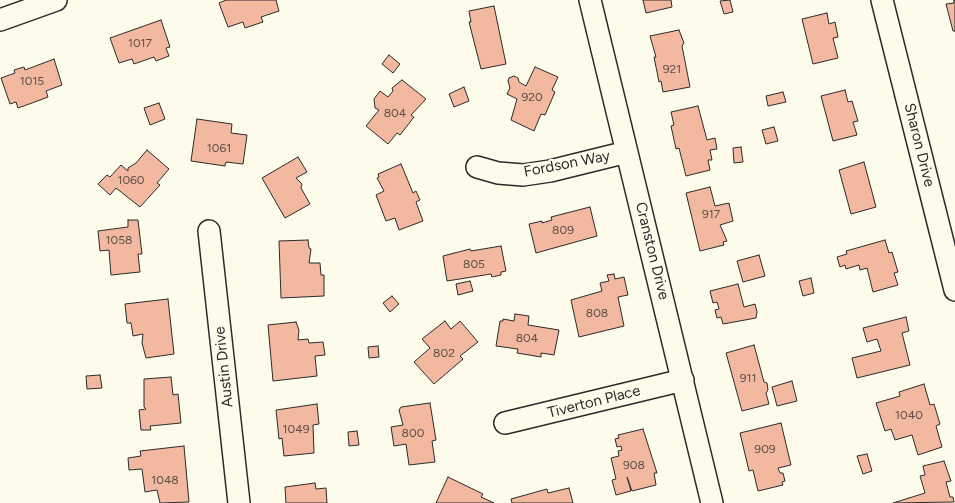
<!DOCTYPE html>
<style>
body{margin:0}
canvas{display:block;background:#fdfbea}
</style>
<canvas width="955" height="503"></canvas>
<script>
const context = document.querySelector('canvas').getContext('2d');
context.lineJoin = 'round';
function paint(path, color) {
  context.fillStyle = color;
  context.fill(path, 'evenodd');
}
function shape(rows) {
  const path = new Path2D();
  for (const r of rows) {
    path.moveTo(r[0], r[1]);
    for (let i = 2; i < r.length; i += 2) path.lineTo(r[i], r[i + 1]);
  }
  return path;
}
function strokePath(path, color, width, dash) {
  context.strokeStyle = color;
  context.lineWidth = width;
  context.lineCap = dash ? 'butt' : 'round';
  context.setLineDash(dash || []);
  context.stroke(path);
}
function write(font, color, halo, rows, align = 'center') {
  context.font = font + ' Figtree,sans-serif';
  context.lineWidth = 4;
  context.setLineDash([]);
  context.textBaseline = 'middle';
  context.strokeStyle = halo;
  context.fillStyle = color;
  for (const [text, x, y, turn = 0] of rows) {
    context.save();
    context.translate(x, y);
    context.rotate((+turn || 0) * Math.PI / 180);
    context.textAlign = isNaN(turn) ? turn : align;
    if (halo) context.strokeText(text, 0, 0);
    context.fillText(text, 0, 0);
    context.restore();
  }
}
const building = shape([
 [226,0,276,0,279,11,261,17,263,22,245,28,243,22,228,27,219,3,226,0],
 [643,0,671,0,672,7,646,13,643,0],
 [730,0,733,12,724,14,720,1,730,0],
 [954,0,955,0,955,31,953,31,946,4,954,3,954,0],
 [494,6,506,64,481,69,469,22,471,22,469,11,494,6],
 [827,13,829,24,835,22,838,37,833,38,838,58,813,64,802,19,827,13],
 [161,20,170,47,166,48,169,56,156,61,154,57,134,64,132,59,119,63,110,38,161,20],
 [679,30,684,43,682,46,690,87,663,92,661,81,659,82,654,57,656,57,650,36,679,30],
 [389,55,400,64,393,73,382,64,389,55],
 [54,59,62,85,46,91,48,97,32,103,18,108,16,102,10,104,1,78,15,73,14,70,24,67,25,70,54,59],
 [535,67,558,77,552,90,555,92,545,115,541,114,534,131,511,120,517,99,507,94,510,88,508,81,509,78,514,76,518,78,519,82,526,86,535,67],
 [402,80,426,99,411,115,414,117,400,135,397,133,388,144,366,126,379,110,375,108,374,99,380,91,388,97,393,91,392,88,402,80],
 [464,87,469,101,454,107,449,94,464,87],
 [845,90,848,102,852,101,858,121,853,122,857,135,833,141,821,96,845,90],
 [783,92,786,102,768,106,766,96,783,92],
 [159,103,165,119,150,125,144,108,159,103],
 [698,106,707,140,715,138,717,149,710,150,712,160,708,160,710,170,686,176,679,148,676,149,671,126,674,125,671,112,698,106],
 [197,119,232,124,231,133,247,135,243,164,226,162,225,166,191,161,197,119],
 [774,127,778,141,766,144,762,130,774,127],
 [741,147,743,162,734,163,733,148,741,147],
 [147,150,169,169,157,183,160,185,140,207,116,188,110,195,98,184,107,175,110,177,121,165,128,171,128,168,136,163,147,150],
 [298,157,307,172,296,178,302,184,301,188,310,204,285,218,262,178,298,157],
 [864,162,876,207,851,214,839,170,864,162],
 [401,164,413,193,416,191,420,200,416,202,423,221,399,230,395,218,386,221,376,195,384,191,377,178,379,177,378,174,401,164],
 [710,187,715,206,729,203,733,221,720,225,727,241,723,242,724,245,700,251,686,193,710,187],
 [590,207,597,236,536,253,529,224,542,221,542,223,552,220,551,217,590,207],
 [128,220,138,220,142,254,138,254,140,272,111,275,109,250,100,251,98,231,128,227,128,220],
 [308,240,309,248,311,249,309,263,320,263,321,275,324,275,324,296,281,298,279,241,308,240],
 [885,240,889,253,892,252,898,272,894,273,898,285,873,292,867,268,860,270,859,265,846,269,845,265,840,267,837,257,847,254,846,251,885,240],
 [501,246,506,271,501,272,501,275,492,277,491,274,447,281,443,256,470,249,471,251,501,246],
 [759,255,765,276,743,282,737,261,759,255],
 [614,274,615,279,624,277,628,295,618,297,624,326,579,337,571,300,602,291,600,283,609,281,607,275,614,274],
 [811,278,814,293,803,296,799,281,811,278],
 [470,281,473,291,458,295,456,284,470,281],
 [738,284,744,307,755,304,757,312,756,318,723,324,721,317,717,318,715,310,719,309,717,302,713,303,710,291,738,284],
 [392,296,399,304,390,312,383,303,392,296],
 [168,299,174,354,146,358,142,343,143,334,133,336,131,323,127,323,125,304,168,299],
 [515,314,529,316,528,325,559,330,554,355,541,353,541,357,517,353,518,349,496,346,500,321,503,321,503,319,514,321,515,314],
 [906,317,909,331,902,333,910,365,857,378,852,358,881,351,877,339,867,342,863,328,906,317],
 [445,321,451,329,460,321,478,342,460,356,463,359,434,384,414,362,430,348,422,339,445,321],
 [296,322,299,330,298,340,308,339,309,343,323,342,325,355,315,356,317,376,273,381,268,325,296,322],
 [754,345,764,382,767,383,768,390,766,393,769,404,742,411,726,353,754,345],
 [378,346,379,357,369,358,368,347,378,346],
 [100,375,102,388,87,389,86,376,100,375],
 [171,377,173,395,178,394,181,423,150,426,151,430,141,430,139,410,146,409,144,407,144,379,171,377],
 [792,381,797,401,777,406,772,387,792,381],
 [924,384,930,405,934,404,940,424,936,426,942,447,918,455,912,435,895,440,891,429,885,431,876,403,900,396,899,392,924,384],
 [430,403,436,440,432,441,435,462,409,465,406,444,394,446,391,427,403,425,399,410,401,407,430,403],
 [317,404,319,424,313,425,314,453,284,456,282,438,279,439,276,410,317,404],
 [781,423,791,465,778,468,780,473,783,473,785,481,782,482,783,485,758,491,753,470,749,471,740,433,781,423],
 [643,429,657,473,654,473,656,485,632,491,627,477,631,491,616,495,612,480,616,479,611,458,619,456,618,451,622,450,621,446,617,447,615,439,619,438,618,435,643,429],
 [357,431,359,445,349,446,348,432,357,431],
 [184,446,189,502,160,503,157,490,145,492,142,469,129,470,128,458,141,456,140,451,184,446],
 [867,454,872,471,863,474,857,456,867,454],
 [944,461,951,481,946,482,950,497,953,497,954,502,893,503,925,493,920,476,925,475,923,466,944,461],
 [448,477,483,494,481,497,494,503,436,503,448,477],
 [315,483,316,489,326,488,327,503,286,503,285,487,315,483],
 [569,488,573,503,512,503,511,499,547,489,548,493,569,488]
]);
paint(building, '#f2b8a0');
strokePath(building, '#2b2b2b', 1);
const minor = shape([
 [590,0,712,503],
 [882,0,955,290],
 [0,20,56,0],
 [477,167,498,173,523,175,550,171,627,152],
 [209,231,239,503],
 [505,423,683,380]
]);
strokePath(minor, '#2b2b2b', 24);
strokePath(minor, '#fdfbea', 21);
write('12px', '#5d4e48', null, [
 ["1017",140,43],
 ["921",672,69],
 ["1015",32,81],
 ["920",532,97],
 ["804",395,113],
 ["1061",219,148],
 ["1060",131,180],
 ["917",711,214],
 ["809",563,230],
 ["1058",119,240],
 ["805",474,264],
 ["808",597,313],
 ["804",527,338],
 ["802",444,353],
 ["911",748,378],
 ["1040",909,415],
 ["1049",296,429],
 ["800",413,433],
 ["909",765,449],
 ["908",634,465],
 ["1048",165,480]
]);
write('15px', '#2b2b2b', '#fdfbea', [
 ["Sharon Drive",919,145,76],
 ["Fordson Way",567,164,-11],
 ["Cranston Drive",652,251,76],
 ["Austin Drive",224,367,-96],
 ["Tiverton Place",594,402,-14]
]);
</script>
